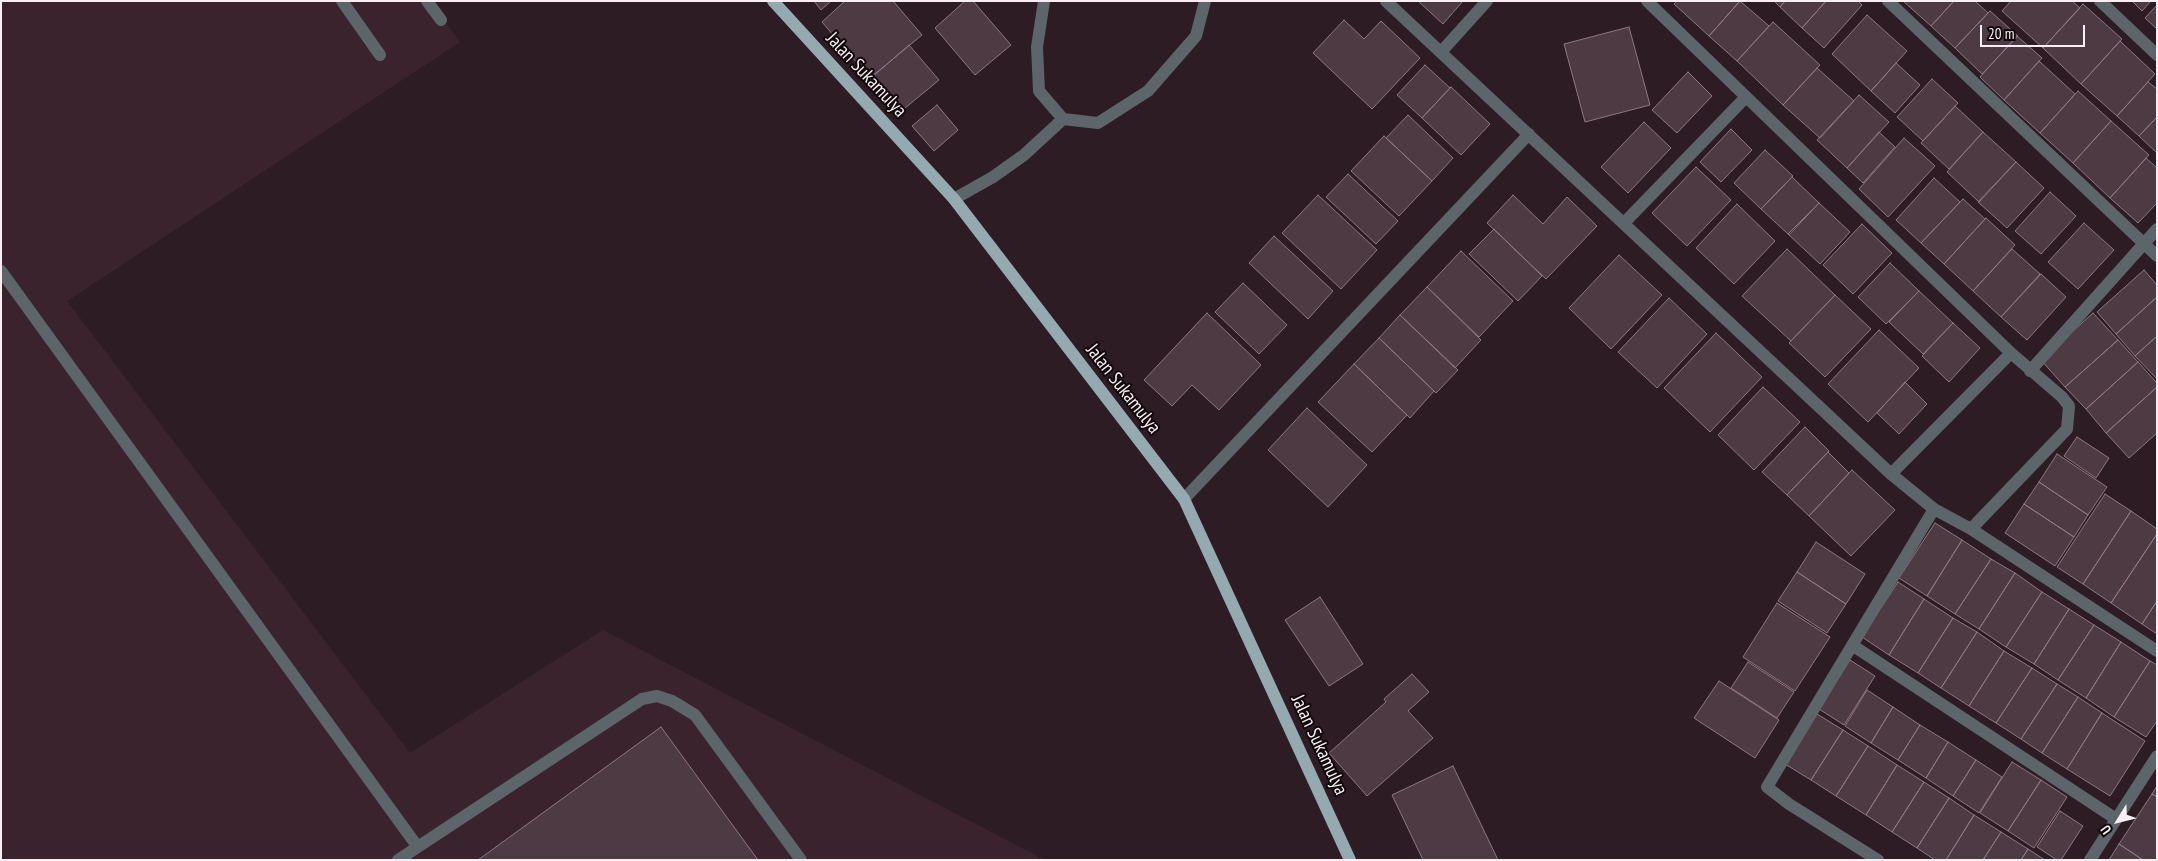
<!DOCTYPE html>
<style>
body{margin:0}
#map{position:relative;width:2158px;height:861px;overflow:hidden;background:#2e1c24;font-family:"PT Sans Narrow",sans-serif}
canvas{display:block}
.frame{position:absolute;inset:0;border:2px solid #faeef2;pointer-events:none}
.north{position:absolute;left:2093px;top:796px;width:50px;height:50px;-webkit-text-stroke:4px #11090c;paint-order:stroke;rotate:234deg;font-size:14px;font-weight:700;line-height:20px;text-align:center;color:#faeef2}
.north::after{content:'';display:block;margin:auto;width:18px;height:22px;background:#faeef2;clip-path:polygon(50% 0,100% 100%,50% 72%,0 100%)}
.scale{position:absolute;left:1980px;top:25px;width:105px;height:22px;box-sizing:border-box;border:2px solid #faeef2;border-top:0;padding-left:6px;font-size:15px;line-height:18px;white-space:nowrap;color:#faeef2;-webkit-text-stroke:4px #11090c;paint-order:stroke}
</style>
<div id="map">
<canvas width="2158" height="861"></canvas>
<div class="frame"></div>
<div class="north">U</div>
<div class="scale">20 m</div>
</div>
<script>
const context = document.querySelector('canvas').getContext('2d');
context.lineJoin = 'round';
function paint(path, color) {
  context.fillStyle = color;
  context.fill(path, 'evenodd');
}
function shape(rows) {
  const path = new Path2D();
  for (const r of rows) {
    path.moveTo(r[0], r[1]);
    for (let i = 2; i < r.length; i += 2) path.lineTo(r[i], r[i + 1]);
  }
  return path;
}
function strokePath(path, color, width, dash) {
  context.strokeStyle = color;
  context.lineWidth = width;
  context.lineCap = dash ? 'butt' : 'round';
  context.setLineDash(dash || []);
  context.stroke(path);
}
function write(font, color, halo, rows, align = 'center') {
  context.font = font + ' "PT Sans Narrow",sans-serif';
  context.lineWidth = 4;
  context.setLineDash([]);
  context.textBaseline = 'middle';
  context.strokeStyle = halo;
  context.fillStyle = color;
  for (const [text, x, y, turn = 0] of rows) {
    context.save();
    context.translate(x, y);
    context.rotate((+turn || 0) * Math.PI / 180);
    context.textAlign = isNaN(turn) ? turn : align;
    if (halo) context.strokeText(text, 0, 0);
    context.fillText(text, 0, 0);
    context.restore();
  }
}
paint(shape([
 [1,1,430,1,460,42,67,301,410,753,603,630,1045,860,1,860]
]), '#3b232e');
const building = shape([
 [814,1,831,1,821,10,814,1],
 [845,1,893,1,922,35,870,78,822,22,845,1],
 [965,1,973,1,1011,45,975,75,935,28,965,1],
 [1418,1,1463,1,1443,24,1418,1],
 [1677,1,1740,1,1709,36,1674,4,1677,1],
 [1740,1,1769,26,1737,61,1709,36,1740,1],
 [1774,1,1785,1,1780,7,1774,1],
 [1785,1,1826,1,1802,28,1780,7,1785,1],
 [1826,1,1858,1,1862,5,1824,48,1802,28,1826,1],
 [1903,1,1954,1,1931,26,1903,1],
 [1954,1,1975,1,1988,13,1955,48,1931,26,1954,1],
 [2011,1,2072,1,2080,8,2043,48,2002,11,2011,1],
 [2132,1,2151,1,2142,11,2132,1],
 [2083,4,2122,39,2081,84,2043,48,2083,4],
 [2157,5,2157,29,2145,18,2157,5],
 [1990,11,2018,36,1982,74,1955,48,1990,11],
 [1867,15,1907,51,1871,91,1832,54,1867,15],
 [1344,20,1364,39,1381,21,1420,58,1372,109,1313,53,1344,20],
 [1773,22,1820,65,1783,105,1737,61,1773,22],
 [1629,27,1650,105,1585,122,1564,44,1629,27],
 [2017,36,2042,58,2004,100,1980,77,2017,36],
 [2120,41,2155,74,2117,116,2081,84,2120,41],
 [909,45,939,80,899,113,870,79,909,45],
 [2039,61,2075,94,2040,133,2004,100,2039,61],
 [1896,63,1920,85,1895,113,1871,91,1896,63],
 [1425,65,1450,88,1422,118,1397,95,1425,65],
 [1817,68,1854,101,1820,138,1783,105,1817,68],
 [1688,72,1712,96,1677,133,1652,110,1688,72],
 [1932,79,1958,103,1923,141,1897,117,1932,79],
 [2148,82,2157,89,2157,117,2139,136,2117,116,2148,82],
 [1451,87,1490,124,1461,155,1422,118,1451,87],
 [2078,91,2111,121,2073,163,2040,133,2078,91],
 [1859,95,1889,122,1847,168,1817,140,1859,95],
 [937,105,958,130,934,151,912,126,937,105],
 [1955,106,1983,132,1949,169,1921,143,1955,106],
 [1408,115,1453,158,1432,181,1386,138,1408,115],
 [2157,117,2157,153,2139,136,2157,117],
 [2111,121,2149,155,2110,198,2073,163,2111,121],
 [1644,122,1671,148,1628,193,1601,167,1644,122],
 [1731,129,1752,150,1721,182,1700,162,1731,129],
 [1879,132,1895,147,1863,183,1847,168,1879,132],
 [1983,132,2016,162,1979,202,1947,172,1983,132],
 [1384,136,1432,181,1399,216,1351,171,1384,136],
 [1904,138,1935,166,1888,217,1859,189,1904,138],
 [1765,150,1793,176,1761,209,1734,183,1765,150],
 [2146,158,2157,168,2157,203,2138,223,2110,198,2146,158],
 [2016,162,2044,188,2007,228,1978,202,2016,162],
 [1696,167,1731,200,1687,246,1652,213,1696,167],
 [1348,174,1398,221,1376,244,1326,197,1348,174],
 [1792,177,1819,203,1789,235,1761,209,1792,177],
 [1934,178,1960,202,1921,243,1896,220,1934,178],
 [2050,192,2076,216,2041,254,2015,231,2050,192],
 [1318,195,1377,250,1341,289,1282,233,1318,195],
 [1513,195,1543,224,1567,197,1597,226,1546,279,1487,223,1513,195],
 [1963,199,1985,219,1944,264,1921,243,1963,199],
 [1819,203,1850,232,1820,264,1788,234,1819,203],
 [1737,204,1775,241,1734,284,1696,248,1737,204],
 [1986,218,2015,245,1973,291,1944,264,1986,218],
 [2084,223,2114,250,2078,289,2048,262,2084,223],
 [1862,224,1892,253,1853,294,1823,265,1862,224],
 [1494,229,1542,276,1518,301,1469,254,1494,229],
 [1274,236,1333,291,1308,319,1249,263,1274,236],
 [1787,249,1835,295,1791,341,1742,296,1787,249],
 [2012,249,2040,274,2001,317,1973,291,2012,249],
 [1461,251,1513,301,1479,337,1427,287,1461,251],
 [1619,255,1662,295,1611,349,1569,308,1619,255],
 [1890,263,1919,291,1886,324,1858,297,1890,263],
 [2144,270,2157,285,2157,297,2116,334,2097,312,2144,270],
 [2041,274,2066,297,2027,340,2001,317,2041,274],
 [1243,283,1287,325,1259,354,1215,312,1243,283],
 [1427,287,1481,340,1455,368,1400,315,1427,287],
 [1919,291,1953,323,1923,354,1889,322,1919,291],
 [1835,295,1871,329,1825,377,1789,343,1835,295],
 [2157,297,2157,336,2135,356,2116,334,2157,297],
 [1669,298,1707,334,1657,388,1618,352,1669,298],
 [1207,313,1261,365,1219,410,1192,385,1172,406,1144,380,1207,313],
 [2093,313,2118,340,2065,387,2041,360,2093,313],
 [1400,315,1458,370,1436,393,1379,338,1400,315],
 [1953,323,1980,348,1949,382,1922,356,1953,323],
 [1879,330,1919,368,1868,422,1828,384,1879,330],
 [1716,333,1762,377,1710,432,1664,388,1716,333],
 [2157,336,2157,379,2135,356,2157,336],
 [1379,338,1434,391,1410,418,1354,364,1379,338],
 [2118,340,2138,362,2086,409,2065,387,2118,340],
 [2138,362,2157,383,2157,387,2106,433,2086,409,2138,362],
 [1354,364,1407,415,1372,452,1318,402,1354,364],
 [1905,382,1927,404,1899,434,1877,413,1905,382],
 [1763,387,1800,422,1754,470,1718,435,1763,387],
 [2157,387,2157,433,2129,458,2106,433,2157,387],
 [1307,408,1367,465,1328,507,1268,450,1307,408],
 [1805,427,1829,451,1787,495,1762,472,1805,427],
 [2077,437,2109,458,2096,478,2064,456,2077,437],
 [1828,452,1849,473,1809,516,1787,495,1828,452],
 [2057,454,2107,487,2088,515,2039,482,2057,454],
 [1852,470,1895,510,1851,556,1809,516,1852,470],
 [2039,482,2088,515,2074,537,2024,504,2039,482],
 [2105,494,2131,511,2083,584,2057,567,2105,494],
 [2024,504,2074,537,2055,566,2005,533,2024,504],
 [2131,511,2157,529,2157,534,2111,603,2083,584,2131,511],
 [1935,523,1962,540,1927,596,1899,578,1935,523],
 [2157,534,2157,601,2142,624,2111,603,2157,534],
 [1962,540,1991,559,1955,614,1927,596,1962,540],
 [1816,542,1865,574,1846,604,1797,572,1816,542],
 [1991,559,2015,573,1979,629,1955,614,1991,559],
 [1797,572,1846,604,1827,633,1778,601,1797,572],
 [2015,573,2042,592,2006,647,1979,629,2015,573],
 [1898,582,1924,599,1889,655,1862,637,1898,582],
 [2042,592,2069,609,2034,664,2006,647,2042,592],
 [1320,597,1363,664,1329,686,1285,620,1320,597],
 [1924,599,1953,618,1918,673,1889,655,1924,599],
 [2157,601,2157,634,2142,624,2157,601],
 [1777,603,1830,637,1795,691,1743,657,1777,603],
 [2069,609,2094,625,2058,680,2034,664,2069,609],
 [1953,618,1977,632,1941,688,1918,673,1953,618],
 [2094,625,2121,642,2086,698,2058,680,2094,625],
 [1977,632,2004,651,1969,706,1941,688,1977,632],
 [2121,642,2150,661,2114,717,2086,698,2121,642],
 [2004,651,2032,668,1996,723,1969,706,2004,651],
 [1850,660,1875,676,1844,725,1819,709,1850,660],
 [2150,661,2157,665,2157,721,2146,737,2114,717,2150,661],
 [1748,662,1794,692,1777,718,1731,688,1748,662],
 [2032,668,2057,684,2021,739,1996,723,2032,668],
 [1412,674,1429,692,1408,711,1433,738,1367,796,1329,753,1386,702,1384,699,1412,674],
 [1719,681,1779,720,1755,758,1694,718,1719,681],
 [2057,684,2078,697,2042,753,2021,739,2057,684],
 [1867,690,1893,707,1871,743,1845,726,1867,690],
 [2078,697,2102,713,2067,769,2042,753,2078,697],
 [1893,707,1920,725,1898,760,1871,743,1893,707],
 [2102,713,2145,741,2110,796,2067,769,2102,713],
 [1817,714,1843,730,1811,780,1785,764,1817,714],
 [1920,725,1948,742,1926,778,1898,760,1920,725],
 [661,727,758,860,478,860,661,727],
 [1843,730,1868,746,1836,796,1811,780,1843,730],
 [1948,742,1976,760,1953,796,1926,778,1948,742],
 [1868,746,1897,765,1866,815,1836,796,1868,746],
 [1976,760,2002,777,1979,813,1953,796,1976,760],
 [2012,762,2041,780,2008,831,1980,813,2012,762],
 [1897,765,1924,782,1892,832,1866,815,1897,765],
 [1453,766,1498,860,1423,860,1392,795,1453,766],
 [2041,780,2067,797,2034,848,2008,831,2041,780],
 [1924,782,1949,798,1917,848,1892,832,1924,782],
 [2157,786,2157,797,2152,794,2157,786],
 [2152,794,2157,797,2157,860,2143,860,2119,844,2152,794],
 [1949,798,1974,815,1946,860,1935,860,1917,848,1949,798],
 [2060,811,2083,826,2061,860,2057,860,2037,847,2060,811],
 [1974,815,2001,832,1983,860,1946,860,1974,815],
 [2001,832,2028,849,2021,860,1983,860,2001,832],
 [2119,844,2143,860,2109,860,2119,844],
 [2028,849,2045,860,2021,860,2028,849]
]);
paint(building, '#4e3a42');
strokePath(building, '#8e7881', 1);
strokePath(shape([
 [342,1,380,55],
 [427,1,441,20],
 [1044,1,1037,47,1039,91,1063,119],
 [1386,1,1891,474,1934,509,1971,529,2157,651],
 [1647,1,2011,353,2062,397,2069,406,2067,429,1971,529],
 [1888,1,2157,256],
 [2100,1,2157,55],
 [1441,52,1487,1],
 [954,199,993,177,1024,155,1063,119,1098,123,1148,91,1196,36,1205,1],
 [1624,223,1745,98],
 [1,271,417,846],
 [2030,371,2157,229],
 [1891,474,2011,353],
 [1184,499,1529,134],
 [1852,645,2116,819],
 [398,860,642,699,657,696,672,701,695,715,801,860],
 [1878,860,1789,804,1767,787,1934,509],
 [2090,860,2157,756]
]), '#5c6569', 12);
strokePath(shape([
 [773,1,954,199,1184,499,1350,860]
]), '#95a9b1', 12);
write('19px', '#faeef2', '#11090c', [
 ["Jalan Sukamulya",866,75,47],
 ["Jalan Sukamulya",1123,389,52],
 ["Jalan Sukamulya",1319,745,65]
]);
</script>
